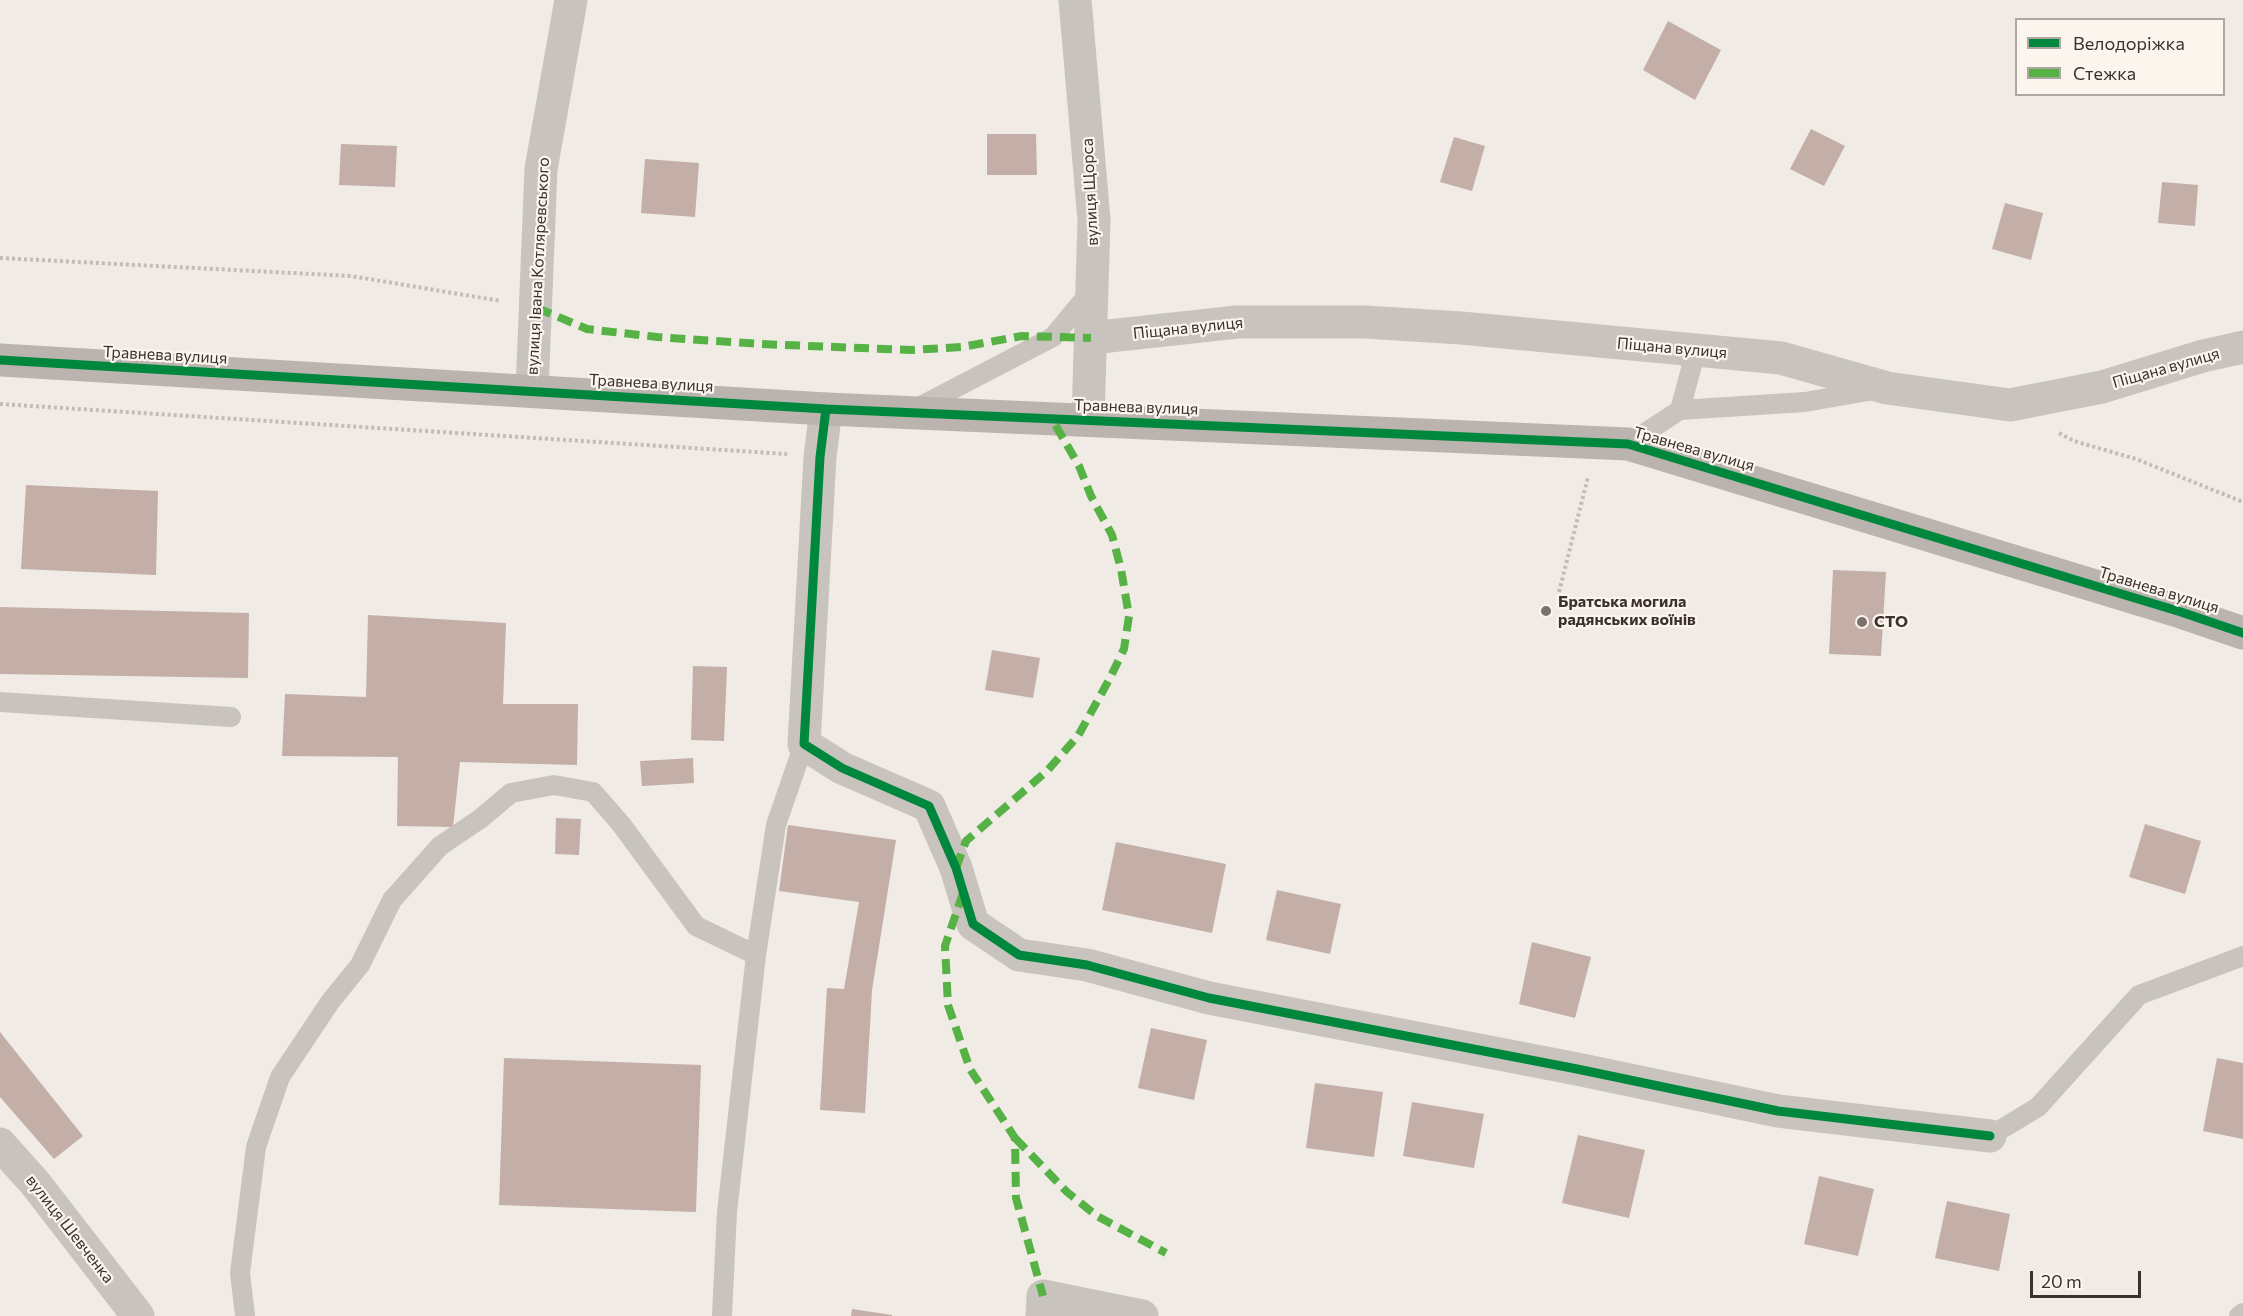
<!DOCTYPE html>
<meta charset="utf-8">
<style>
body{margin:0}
#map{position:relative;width:2243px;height:1316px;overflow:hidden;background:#f0ebe5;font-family:Commissioner,sans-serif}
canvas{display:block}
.legend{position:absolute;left:2015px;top:18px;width:210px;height:78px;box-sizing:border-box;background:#fbf5ee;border:2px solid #aea6a0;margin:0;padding:8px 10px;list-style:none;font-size:18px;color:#3b302b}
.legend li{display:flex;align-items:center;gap:12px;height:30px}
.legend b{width:30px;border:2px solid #aea6a0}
.scale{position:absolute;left:2030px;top:1271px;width:111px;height:27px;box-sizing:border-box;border:3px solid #3b302b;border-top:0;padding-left:8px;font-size:18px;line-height:21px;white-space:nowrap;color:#3b302b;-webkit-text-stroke:4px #fbf5ee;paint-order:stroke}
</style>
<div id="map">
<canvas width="2243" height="1316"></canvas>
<ul class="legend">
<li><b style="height:8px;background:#00873e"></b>Велодоріжка</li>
<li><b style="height:8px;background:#57b246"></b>Стежка</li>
</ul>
<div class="scale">20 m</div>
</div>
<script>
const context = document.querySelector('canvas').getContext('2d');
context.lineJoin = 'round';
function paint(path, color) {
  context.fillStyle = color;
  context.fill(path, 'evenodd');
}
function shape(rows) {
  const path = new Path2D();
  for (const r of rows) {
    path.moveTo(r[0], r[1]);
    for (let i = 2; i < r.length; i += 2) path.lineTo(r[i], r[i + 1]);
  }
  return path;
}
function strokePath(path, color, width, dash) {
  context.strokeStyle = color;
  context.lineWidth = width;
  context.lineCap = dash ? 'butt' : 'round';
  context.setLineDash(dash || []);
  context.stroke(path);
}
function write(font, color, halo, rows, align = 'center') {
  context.font = font + ' Commissioner,sans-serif';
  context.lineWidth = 4.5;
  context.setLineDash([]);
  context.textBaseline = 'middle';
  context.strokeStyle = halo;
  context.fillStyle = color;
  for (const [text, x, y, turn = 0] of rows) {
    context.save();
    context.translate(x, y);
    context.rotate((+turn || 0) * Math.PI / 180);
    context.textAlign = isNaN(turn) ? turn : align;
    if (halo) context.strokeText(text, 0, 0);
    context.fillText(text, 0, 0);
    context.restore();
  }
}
paint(shape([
 [1668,21,1721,50,1695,100,1643,70],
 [1811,129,1845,146,1824,186,1790,169],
 [987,134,1036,134,1037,175,987,175],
 [1454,137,1485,146,1472,191,1440,182],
 [341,144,397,146,395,187,339,185],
 [645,159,699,163,695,217,641,213],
 [2162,182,2198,185,2195,226,2158,223],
 [2005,203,2043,213,2031,260,1992,249],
 [26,485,158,491,156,575,21,569],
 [1833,570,1886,572,1881,656,1829,654],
 [0,607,249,613,248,678,0,674],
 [368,615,506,623,503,704,578,704,577,765,460,762,453,827,397,826,398,757,282,756,285,694,366,697],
 [992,650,1040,658,1033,698,985,690],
 [693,666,727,667,724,741,691,740],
 [693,758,694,783,642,786,640,761],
 [556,818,581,819,579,855,555,854],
 [2145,824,2201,841,2185,894,2129,877],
 [788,825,896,840,872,990,865,1113,820,1110,827,988,844,989,859,902,779,891],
 [1116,842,1226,864,1212,933,1102,910],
 [1277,890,1341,904,1330,954,1266,940],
 [1532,942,1591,957,1575,1018,1519,1004],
 [1151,1028,1207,1040,1194,1100,1138,1088],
 [0,1032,83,1136,54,1159,0,1097],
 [504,1058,701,1065,696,1212,499,1205],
 [2217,1058,2243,1063,2243,1139,2203,1131],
 [1315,1083,1383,1092,1374,1157,1306,1148],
 [1412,1102,1484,1114,1474,1168,1403,1156],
 [1578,1135,1645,1150,1629,1218,1562,1203],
 [1819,1176,1874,1189,1858,1256,1804,1244],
 [1947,1201,2010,1214,1999,1271,1935,1258],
 [852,1309,892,1315,892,1316,851,1316]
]), '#c3afa7');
strokePath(shape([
 [0,258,351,276,501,301],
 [0,404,787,454],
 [2059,433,2074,441,2136,459,2243,502],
 [1559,592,1588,477]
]), '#c2bbb6', 4, [3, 3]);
strokePath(shape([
 [915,409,1053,337,1092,290],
 [1680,410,1805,402,1874,390],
 [1628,444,1680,410,1696,350],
 [0,702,231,717],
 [1990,1136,2038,1107,2139,995,2243,956],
 [245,1316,240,1273,256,1147,280,1077,330,1002,360,965,392,900,440,846,480,819,511,793,554,785,593,792,621,824,696,926,756,955],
 [722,1316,727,1212,756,955,776,825,804,744],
 [2239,1316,2243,1313]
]), '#c9c3be', 20);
strokePath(shape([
 [1075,0,1094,220,1088,420],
 [1091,338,1237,322,1365,322,1461,328,1781,358,1887,388,2010,405,2102,387,2203,356,2243,347],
 [532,391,541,169,571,0],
 [826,409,820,457,804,744,842,768,929,806,956,868,973,924,1019,955,1087,965,1209,998,1577,1069,1778,1111,1990,1136],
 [0,1144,35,1183,138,1316],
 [1042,1316,1043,1296,1142,1316]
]), '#c9c3be', 33);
strokePath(shape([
 [0,360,826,409,1628,444,2181,612,2243,633]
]), '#bab3ae', 33);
strokePath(shape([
 [537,308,587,329,657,337,760,344,911,350,962,347,1022,336,1091,338],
 [956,868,966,841,1047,771,1078,736,1110,678,1124,649,1129,616,1121,569,1112,535,1091,496,1079,466,1052,419],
 [963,893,945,946,948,1005,970,1069,1015,1138,1016,1198,1043,1296],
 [1015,1138,1067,1192,1097,1216,1166,1253]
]), '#57b246', 8, [15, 8]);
strokePath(shape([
 [0,360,826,409,1628,444,2181,612,2243,633],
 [826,409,820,457,804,744,842,768,929,806,956,868,973,924,1019,955,1087,965,1209,998,1577,1069,1778,1111,1990,1136]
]), '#00873e', 9);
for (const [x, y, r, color] of [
 [1546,611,6,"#7a716c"],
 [1862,622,6,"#7a716c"]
]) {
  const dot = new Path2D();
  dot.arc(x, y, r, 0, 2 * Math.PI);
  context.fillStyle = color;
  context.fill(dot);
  strokePath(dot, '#fbf5ee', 2);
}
write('16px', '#3b302b', '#fbf5ee', [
 ["вулиця Щорса",1090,192,-93],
 ["вулиця Івана Котляревського",538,266,-87],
 ["Піщана вулиця",1188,328,-6],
 ["Піщана вулиця",1672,348,5],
 ["Травнева вулиця",165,355,3],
 ["Піщана вулиця",2166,368,-16],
 ["Травнева вулиця",651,383,3],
 ["Травнева вулиця",1136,407,2],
 ["Травнева вулиця",1694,449,16],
 ["Травнева вулиця",2159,590,17],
 ["вулиця Шевченка",70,1229,52]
]);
write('bold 16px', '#3b302b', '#fbf5ee', [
 ["Братська могила",1558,602],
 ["радянських воїнів",1558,620],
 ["СТО",1874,622]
], 'left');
</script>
